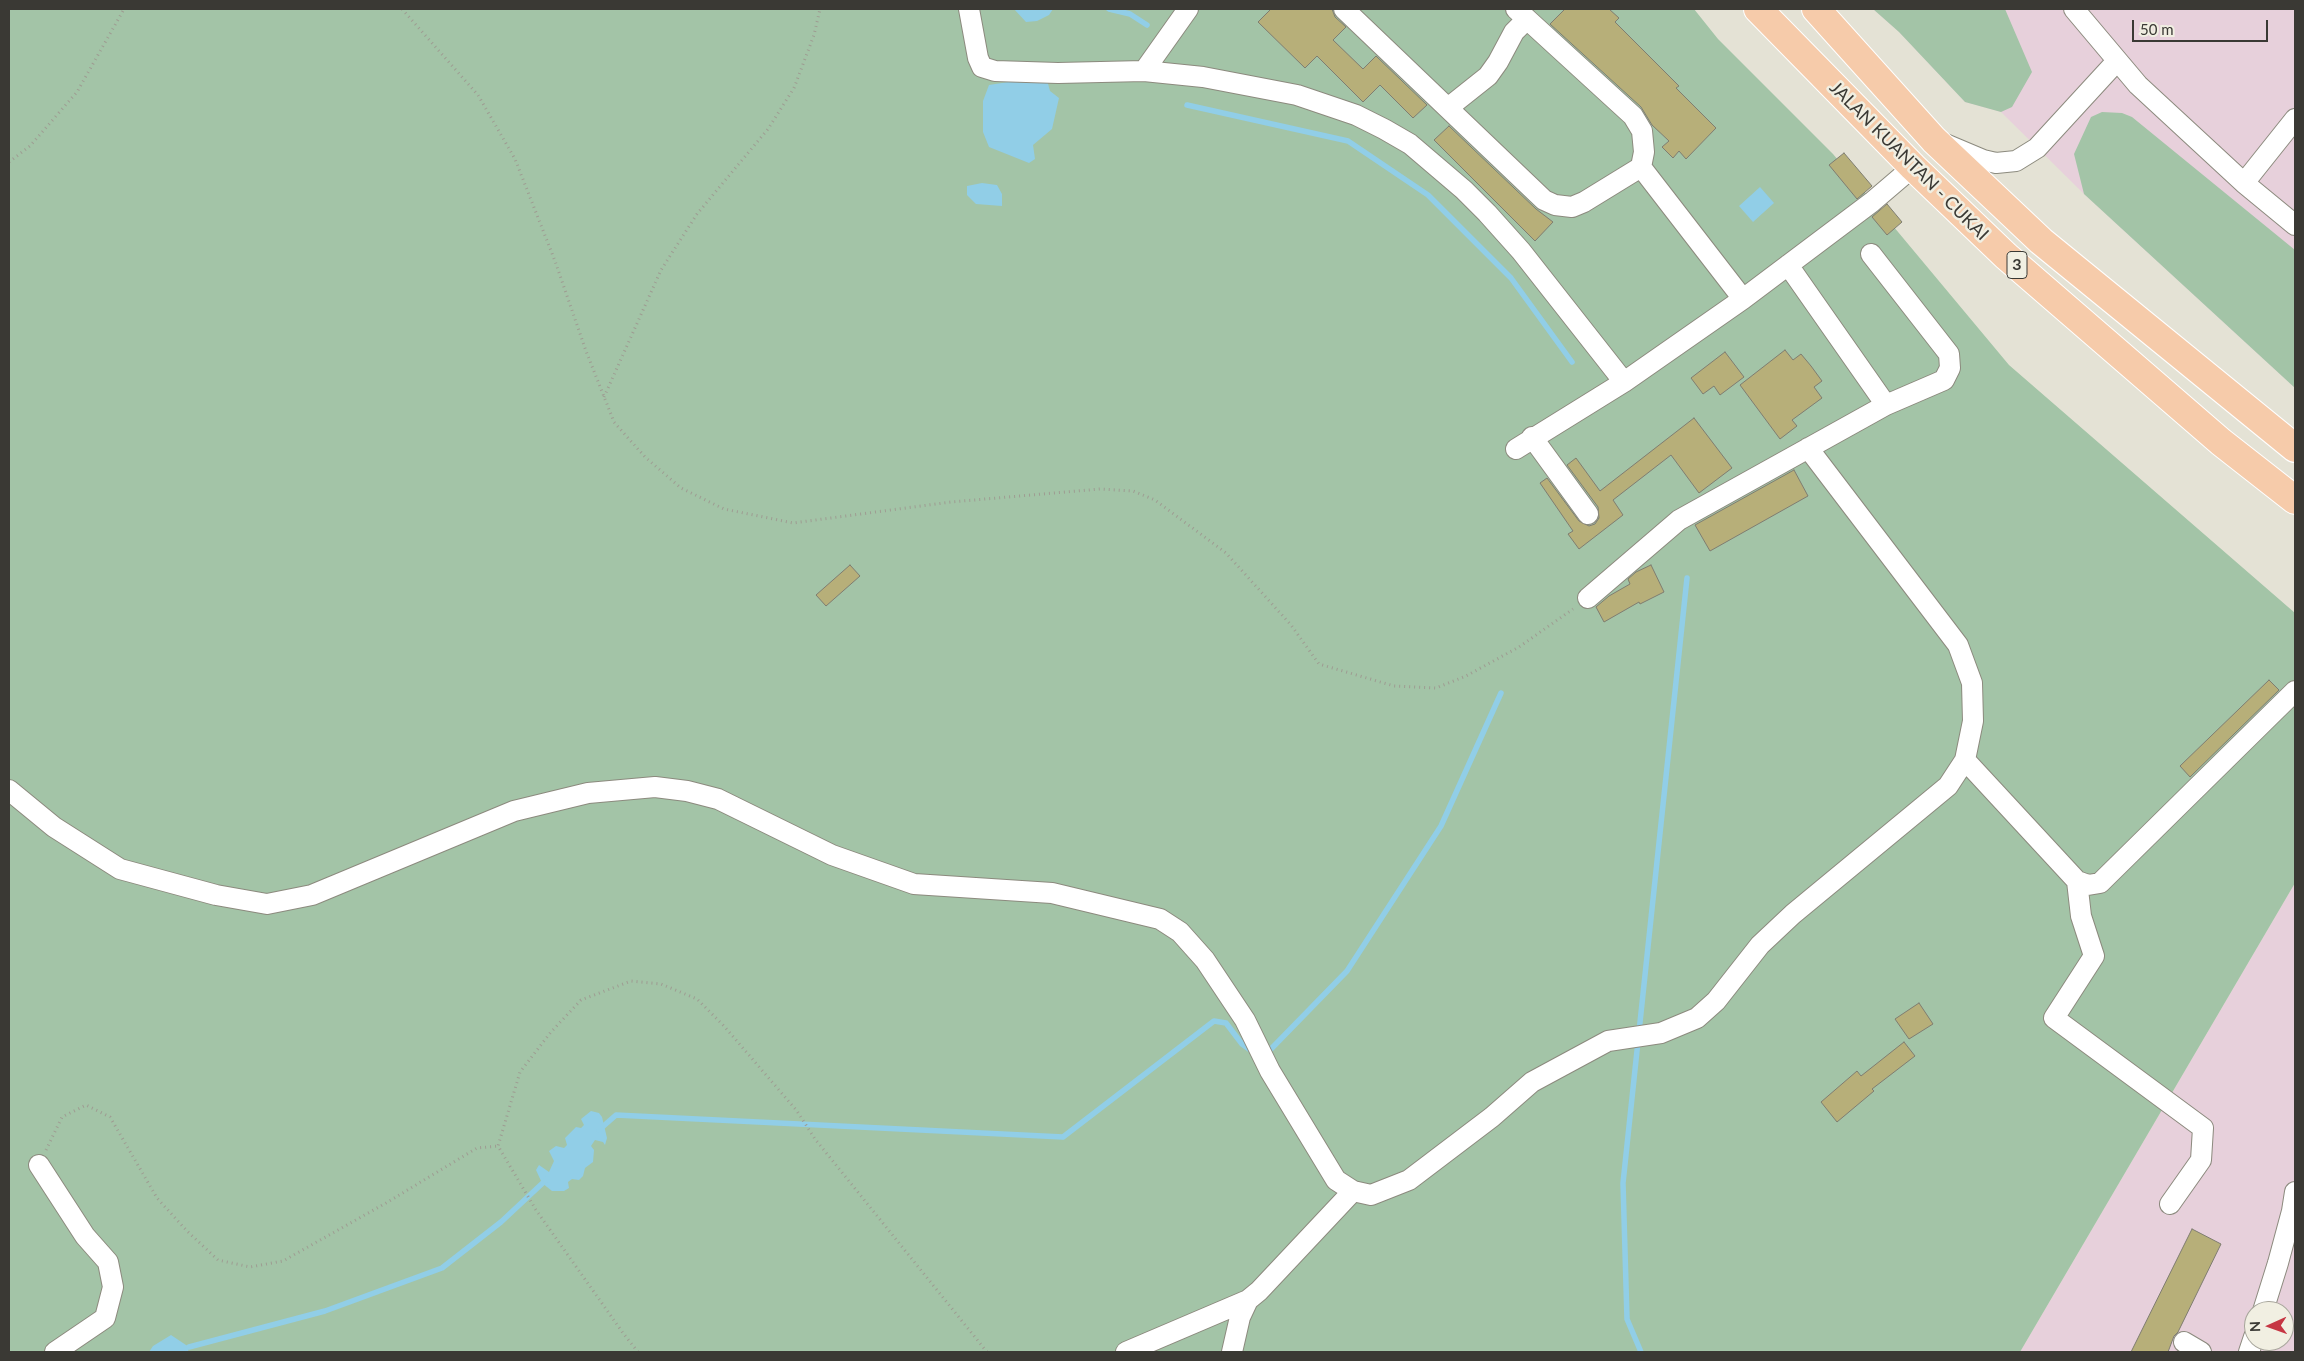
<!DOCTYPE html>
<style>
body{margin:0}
#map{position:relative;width:2304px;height:1361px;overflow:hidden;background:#e4e2d5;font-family:Lato,sans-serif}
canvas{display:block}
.frame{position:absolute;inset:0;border:10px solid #3a3934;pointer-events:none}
.north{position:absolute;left:2244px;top:1301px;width:50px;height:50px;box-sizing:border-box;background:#f1efe2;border:1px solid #a8a69c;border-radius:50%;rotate:268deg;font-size:14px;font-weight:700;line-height:20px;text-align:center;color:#3a3934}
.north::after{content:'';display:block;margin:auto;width:18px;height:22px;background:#c63643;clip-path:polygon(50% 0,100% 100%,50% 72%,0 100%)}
.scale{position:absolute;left:2132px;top:20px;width:136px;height:22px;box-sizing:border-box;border:2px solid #3a3934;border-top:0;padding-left:6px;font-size:15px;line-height:18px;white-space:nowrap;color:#3a3934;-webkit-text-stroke:4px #f1efe2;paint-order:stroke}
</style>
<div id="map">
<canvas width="2304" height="1361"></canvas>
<div class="frame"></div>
<div class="north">N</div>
<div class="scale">50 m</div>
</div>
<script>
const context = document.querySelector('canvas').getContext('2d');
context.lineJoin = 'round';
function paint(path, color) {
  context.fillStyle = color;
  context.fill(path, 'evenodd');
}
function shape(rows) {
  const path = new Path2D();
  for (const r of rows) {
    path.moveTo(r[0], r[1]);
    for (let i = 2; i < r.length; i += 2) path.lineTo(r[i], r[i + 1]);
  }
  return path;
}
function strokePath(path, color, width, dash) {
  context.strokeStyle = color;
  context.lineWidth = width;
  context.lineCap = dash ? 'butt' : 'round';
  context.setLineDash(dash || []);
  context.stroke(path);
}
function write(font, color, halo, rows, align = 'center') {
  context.font = font + ' Lato,sans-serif';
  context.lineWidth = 5;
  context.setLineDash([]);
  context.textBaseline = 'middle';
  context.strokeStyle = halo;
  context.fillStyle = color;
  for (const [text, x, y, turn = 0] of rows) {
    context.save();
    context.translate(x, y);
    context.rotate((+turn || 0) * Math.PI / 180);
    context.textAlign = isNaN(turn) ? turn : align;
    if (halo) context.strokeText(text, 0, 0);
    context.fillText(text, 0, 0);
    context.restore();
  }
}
paint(shape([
 [1873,9,2295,9,2295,388,2084,194,2001,112,1965,102,1899,32],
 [2295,883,2295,1352,2020,1352],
 [2254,1311,2284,1311,2284,1341,2254,1341]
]), '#e7d0db');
paint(shape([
 [9,9,1694,9,1718,39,1833,154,2009,365,2295,613,2295,883,2020,1352,9,1352],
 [1873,9,2005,9,2032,72,2012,107,2001,112,1965,102,1899,32],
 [2102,112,2122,113,2132,117,2295,250,2295,388,2084,194,2074,154,2091,117]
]), '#a3c4a7');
paint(shape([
 [1014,9,1053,9,1049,15,1037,21,1026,22],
 [1021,80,1047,80,1050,91,1059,98,1052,129,1033,145,1035,159,1029,163,989,147,983,132,983,101,989,85],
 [982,183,997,185,1002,194,1002,206,976,204,967,195,967,186],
 [1760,187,1774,203,1753,222,1739,206],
 [591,1111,599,1113,602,1117,607,1138,605,1145,603,1142,595,1140,591,1146,594,1150,593,1162,585,1168,583,1176,579,1180,572,1179,568,1182,569,1188,564,1191,552,1191,542,1183,536,1170,539,1165,549,1172,554,1161,549,1151,556,1146,564,1148,567,1145,565,1138,576,1127,581,1128,584,1125,581,1119],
 [171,1335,189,1347,188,1352,149,1352,153,1346]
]), '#91cee7');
strokePath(shape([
 [1109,9,1130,14,1147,25],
 [1187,105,1348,141,1428,195,1511,278,1572,362],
 [1264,1050,1271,1049,1347,971,1441,826,1501,693],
 [599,1130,616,1115,1063,1137,1214,1021,1226,1023,1242,1044,1253,1052],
 [189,1347,325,1311,442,1268,501,1222,547,1179],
 [1641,1352,1627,1319,1623,1183,1687,578]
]), '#91cee7', 5.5);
const building = shape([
 [1271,9,1332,9,1335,17,1346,27,1333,40,1363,69,1376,56,1427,105,1413,118,1380,85,1363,102,1317,56,1305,68,1258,22,1271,9],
 [1565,9,1609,9,1619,18,1615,22,1679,86,1676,88,1716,128,1686,159,1679,151,1673,158,1662,147,1669,141,1652,125,1641,107,1550,24,1565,9],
 [1449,126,1536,209,1553,222,1535,241,1434,140,1449,126],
 [1844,153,1872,186,1857,199,1829,165,1844,153],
 [1887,204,1902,222,1887,235,1872,217,1887,204],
 [1785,350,1793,360,1801,354,1811,366,1822,381,1814,387,1822,398,1792,420,1797,426,1780,439,1740,385,1785,350],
 [1725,352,1744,377,1720,395,1714,386,1703,394,1691,378,1725,352],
 [1694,418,1732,468,1699,493,1671,455,1613,500,1623,515,1579,549,1568,534,1573,531,1540,483,1547,478,1579,521,1589,526,1595,524,1599,518,1598,507,1567,465,1576,458,1600,491,1694,418],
 [1794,470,1808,496,1710,551,1695,525,1794,470],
 [850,565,860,576,826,606,816,595,850,565],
 [1651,565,1664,592,1640,604,1639,602,1604,622,1596,607,1609,596,1630,584,1628,579,1636,572,1651,565],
 [2269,680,2279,690,2190,777,2180,766,2269,680],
 [1919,1003,1933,1024,1909,1039,1895,1019,1919,1003],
 [1904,1042,1915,1056,1872,1089,1874,1091,1837,1122,1821,1102,1857,1071,1861,1076,1904,1042],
 [2192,1229,2221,1244,2178,1332,2174,1336,2168,1352,2131,1352,2192,1229]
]);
paint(building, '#b7af79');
strokePath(building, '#7f7d71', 1);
const minor = shape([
 [969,9,978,58,982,67,995,71,1058,73,1144,71,1203,77,1297,95,1356,115,1384,129,1410,144,1464,190,1487,213,1521,251,1624,382],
 [1344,9,1544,200,1555,205,1572,207,1584,202,1641,167],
 [1516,9,1633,116,1642,131,1644,152,1641,167,1743,299],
 [2074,9,2138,85,2244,183,2295,225],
 [1144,71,1188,9],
 [1449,107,1488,76,1498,62,1514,32,1527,19],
 [1945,144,1983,160,1996,163,2016,161,2037,148,2116,62],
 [2244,183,2295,119],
 [1788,265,1886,405],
 [1532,437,1588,514],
 [1516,449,1624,382,1743,299,1872,202,1913,167],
 [1588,598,1679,520,1886,405,1944,380,1950,368,1949,354,1871,254],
 [1965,760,2077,881,2088,885,2100,883,2295,691],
 [9,790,54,827,120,869,216,895,267,904,312,895,514,811,588,793,655,787,687,791,718,799,832,855,914,884,1052,893,1160,919,1180,932,1205,960,1245,1020,1270,1071,1336,1180,1353,1191,1371,1195,1409,1180,1492,1117,1532,1082,1608,1041,1661,1033,1697,1018,1716,1001,1760,945,1793,914,1948,786,1965,760,1973,721,1972,683,1958,645,1808,448],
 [2077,881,2081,916,2094,956,2054,1018,2203,1128,2201,1160,2170,1204],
 [39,1165,85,1236,108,1262,113,1287,105,1318,55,1352],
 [2263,1311,2278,1263,2292,1211,2295,1192],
 [2184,1342,2201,1352],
 [1126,1352,1248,1300],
 [1232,1352,1240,1317,1248,1300,1259,1291,1353,1191],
 [2249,1352,2254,1337]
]);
const highway = shape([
 [1758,9,1913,167,2006,256,2221,442,2295,500],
 [1816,9,1934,140,2041,241,2295,448]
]);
strokePath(minor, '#8c8a7e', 22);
strokePath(highway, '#fff', 30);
strokePath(shape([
 [402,9,478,95,515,159,555,261,586,351,614,422,645,457,681,488,724,509,793,523,951,502,1100,489,1133,491,1155,500,1226,553,1291,625,1319,664,1394,686,1436,688,1466,676,1519,647,1573,609],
 [9,162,30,146,77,92,124,9],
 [604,397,661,270,697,214,768,129,794,88,814,35,820,9],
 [46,1150,62,1117,86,1105,110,1117,157,1198,187,1231,218,1260,250,1267,283,1261,386,1203,477,1148,498,1146],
 [638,1352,623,1333,536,1210,498,1146,520,1072,551,1032,581,1000,631,981,661,984,697,999,724,1026,797,1111,815,1139,987,1352]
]), '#9e9c92', 3, [1, 4]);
strokePath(minor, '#fff', 20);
strokePath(highway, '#f6cbaa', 28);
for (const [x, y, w] of [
 [2017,265,20]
]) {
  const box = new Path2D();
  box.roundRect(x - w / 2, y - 13.5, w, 27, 4);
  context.fillStyle = '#f1efe2';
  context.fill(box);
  strokePath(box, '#3a3934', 1);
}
write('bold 16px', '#3a3934', null, [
 ["3",2017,265]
]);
write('18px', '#3a3934', '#f1efe2', [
 ["JALAN KUANTAN - CUKAI",1909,161,45]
]);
</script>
